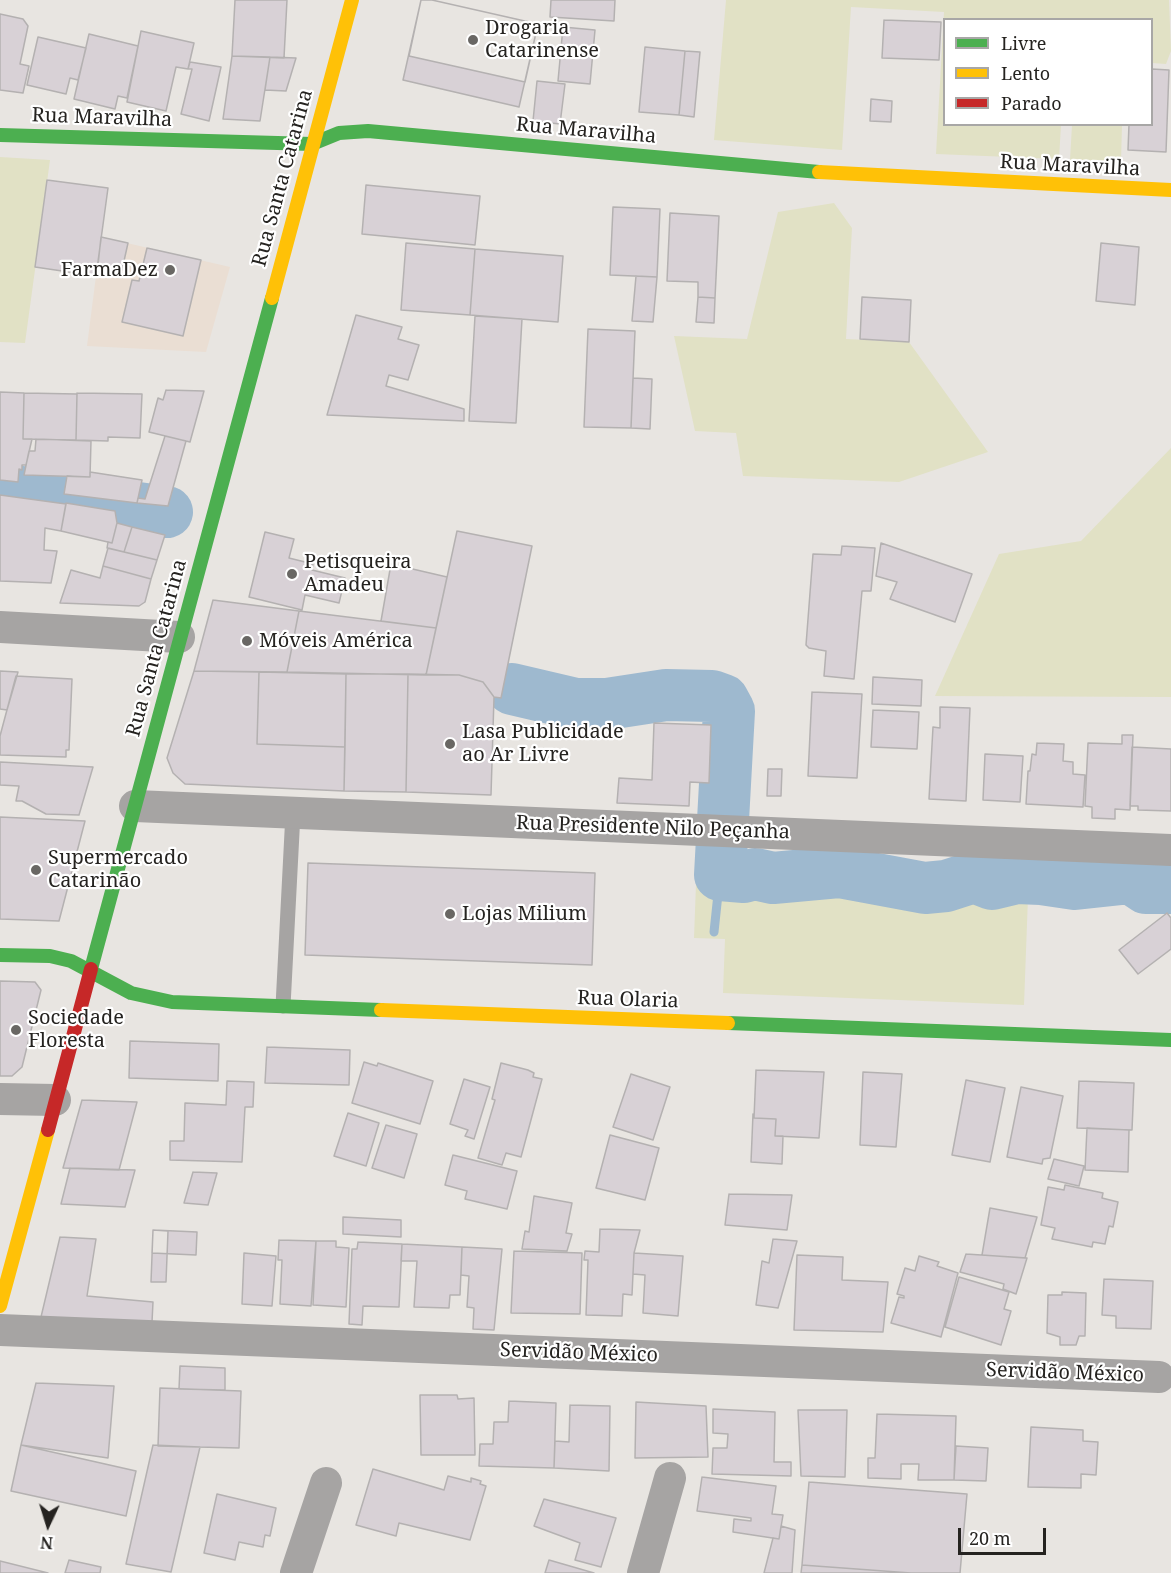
<!DOCTYPE html>
<meta charset="utf-8">
<style>
body{margin:0}
#map{position:relative;width:1171px;height:1573px;overflow:hidden;background:#e8e5e1;font-family:"Noto Serif",serif}
canvas{display:block}
.legend{position:absolute;left:943px;top:18px;width:210px;height:108px;box-sizing:border-box;background:#fff;border:2px solid #a8a7a6;margin:0;padding:8px 10px;list-style:none;font-size:18px;color:#252320}
.legend li{display:flex;align-items:center;gap:12px;height:30px}
.legend b{width:30px;border:2px solid #a8a7a6}
.north{position:absolute;left:18px;top:1495px;width:60px;height:60px;-webkit-text-stroke:4px #fff;paint-order:stroke;rotate:184deg;font-size:16px;font-weight:700;line-height:24px;text-align:center;color:#252320}
.north::after{content:'';display:block;margin:auto;width:21px;height:27px;background:#252320;clip-path:polygon(50% 0,100% 100%,50% 72%,0 100%)}
.scale{position:absolute;left:958px;top:1528px;width:88px;height:27px;box-sizing:border-box;border:3px solid #252320;border-top:0;padding-left:8px;font-size:18px;line-height:21px;white-space:nowrap;color:#252320;-webkit-text-stroke:4px #fff;paint-order:stroke}
</style>
<div id="map">
<canvas width="1171" height="1573"></canvas>
<ul class="legend">
<li><b style="height:8px;background:#4caf50"></b>Livre</li>
<li><b style="height:8px;background:#ffc107"></b>Lento</li>
<li><b style="height:8px;background:#c62828"></b>Parado</li>
</ul>
<div class="north">N</div>
<div class="scale">20 m</div>
</div>
<script>
const context = document.querySelector('canvas').getContext('2d');
context.lineJoin = 'round';
function paint(path, color) {
  context.fillStyle = color;
  context.fill(path, 'evenodd');
}
function shape(rows) {
  const path = new Path2D();
  for (const r of rows) {
    path.moveTo(r[0], r[1]);
    for (let i = 2; i < r.length; i += 2) path.lineTo(r[i], r[i + 1]);
  }
  return path;
}
function strokePath(path, color, width, dash) {
  context.strokeStyle = color;
  context.lineWidth = width;
  context.lineCap = dash ? 'butt' : 'round';
  context.setLineDash(dash || []);
  context.stroke(path);
}
function write(font, color, halo, rows, align = 'center') {
  context.font = font + ' "Noto Serif",serif';
  context.lineWidth = 4.5;
  context.setLineDash([]);
  context.textBaseline = 'middle';
  context.strokeStyle = halo;
  context.fillStyle = color;
  for (const [text, x, y, turn = 0] of rows) {
    context.save();
    context.translate(x, y);
    context.rotate((+turn || 0) * Math.PI / 180);
    context.textAlign = isNaN(turn) ? turn : align;
    if (halo) context.strokeText(text, 0, 0);
    context.fillText(text, 0, 0);
    context.restore();
  }
}
paint(shape([
 [101,237,230,267,206,352,87,346]
]), '#eaded3');
paint(shape([
 [726,0,1169,0,1171,51,1166,64,1152,63,1152,20,944,20,944,124,1061,125,1059,159,936,154,944,12,851,7,842,150,714,140],
 [1072,125,1122,125,1121,162,1070,160],
 [0,157,50,160,25,343,0,342],
 [834,203,852,228,846,339,909,342,988,452,899,482,743,476,736,433,695,431,674,336,747,339,778,212],
 [1171,448,1171,697,935,696,999,554,1081,541],
 [697,857,1029,870,1024,1005,723,993,725,939,694,938]
]), '#e1e1c5');
strokePath(shape([
 [714,932,720,875]
]), '#9eb9cf', 9);
strokePath(shape([
 [0,489,167,512],
 [512,689,576,704,607,704,666,695,712,696,723,700,729,711,720,875,744,877,755,874,773,878,839,872,925,888,946,886,974,877,992,884,1017,878,1041,879,1075,884,1131,878,1146,888,1171,888]
]), '#9eb9cf', 52);
const building = shape([
 [235,0,287,0,284,58,232,56,235,0],
 [421,0,432,0,538,24,525,82,409,56,421,0],
 [421,0,432,0,538,24,519,107,403,80,421,0],
 [551,0,615,0,614,21,550,17,551,0],
 [0,14,23,19,28,26,20,64,29,66,23,93,0,90,0,14],
 [884,20,941,22,939,60,882,58,884,20],
 [563,27,595,30,590,84,558,81,563,27],
 [141,31,194,43,188,69,176,67,166,111,127,102,141,31],
 [89,34,138,46,127,98,118,96,115,109,74,99,89,34],
 [38,37,86,48,78,80,70,78,66,94,27,85,38,37],
 [645,47,685,51,679,115,639,112,645,47],
 [685,51,700,52,694,117,679,115,685,51],
 [232,56,270,57,260,121,223,119,232,56],
 [270,57,296,58,286,91,265,90,270,57],
 [190,62,221,67,209,121,181,114,192,69,188,69,190,62],
 [1152,69,1169,70,1166,152,1128,150,1129,124,1152,124,1152,69],
 [537,81,565,84,560,124,533,121,537,81],
 [871,99,892,101,891,122,870,121,871,99],
 [47,180,108,188,96,276,35,267,47,180],
 [366,185,480,196,475,245,362,234,366,185],
 [613,207,660,209,657,277,610,275,613,207],
 [670,213,719,216,715,298,698,297,698,282,667,281,670,213],
 [101,237,128,243,122,270,98,265,101,237],
 [406,243,475,249,470,315,401,310,406,243],
 [1101,243,1139,247,1135,305,1096,301,1101,243],
 [147,248,201,260,183,336,122,322,132,280,139,281,147,248],
 [475,249,563,256,558,322,470,315,475,249],
 [636,276,657,277,653,322,632,321,636,276],
 [698,297,715,298,714,323,696,322,698,297],
 [862,297,911,300,909,342,860,339,862,297],
 [356,315,402,327,398,339,419,345,408,380,389,375,386,386,464,409,464,421,327,415,356,315],
 [475,316,522,319,516,423,469,421,475,316],
 [588,329,635,331,631,428,584,427,588,329],
 [633,378,652,379,650,429,631,428,633,378],
 [166,390,204,391,190,442,149,432,158,398,163,400,166,390],
 [0,392,24,393,23,439,32,439,26,465,22,465,22,470,19,469,18,482,0,480,0,392],
 [24,393,77,394,76,440,23,439,24,393],
 [77,393,142,394,140,438,108,437,108,441,76,440,77,393],
 [165,436,186,441,168,506,137,503,138,498,145,499,165,436],
 [36,439,91,441,90,477,24,475,29,451,35,451,36,439],
 [90,472,142,480,137,503,64,494,67,476,90,477,90,472],
 [0,495,66,504,61,531,45,528,44,550,57,551,51,583,0,581,0,495],
 [66,503,115,511,117,523,112,543,61,531,66,503],
 [117,523,132,527,124,552,107,548,108,542,112,543,117,523],
 [132,527,165,535,157,560,124,552,132,527],
 [457,531,532,546,501,698,494,697,483,682,459,675,426,675,457,531],
 [265,532,294,539,289,558,313,564,312,570,345,578,339,603,305,595,302,610,249,597,265,532],
 [881,543,972,574,955,622,890,599,897,582,876,576,881,543],
 [842,546,875,548,871,591,862,591,854,679,824,676,826,651,809,648,806,645,813,554,841,555,842,546],
 [108,548,157,560,151,579,103,566,108,548],
 [391,564,447,577,436,628,381,621,391,564],
 [103,566,151,579,145,602,139,606,60,603,71,570,100,578,103,566],
 [213,600,299,611,287,672,194,671,213,600],
 [299,611,436,628,426,675,287,672,299,611],
 [0,671,18,672,7,710,0,709,0,671],
 [194,671,259,672,257,744,345,747,344,791,185,784,173,773,167,758,194,671],
 [259,672,346,674,345,747,257,744,259,672],
 [346,674,408,674,406,792,344,791,346,674],
 [408,674,459,675,483,682,494,697,491,795,406,792,408,674],
 [16,676,72,679,69,750,66,750,66,757,0,755,0,736,16,676],
 [873,677,922,680,921,706,872,704,873,677],
 [812,692,862,694,857,778,808,776,812,692],
 [940,707,970,708,966,801,929,799,933,727,940,728,940,707],
 [873,710,919,712,917,749,871,747,873,710],
 [654,723,711,725,709,783,690,782,689,806,617,803,619,778,652,780,654,723],
 [1122,735,1133,735,1130,810,1115,809,1115,819,1092,818,1092,807,1085,806,1088,743,1122,744,1122,735],
 [1037,743,1064,744,1063,761,1073,762,1073,774,1085,775,1083,807,1026,804,1028,771,1030,771,1032,754,1036,755,1037,743],
 [1132,747,1171,749,1171,811,1138,810,1138,806,1130,806,1132,747],
 [985,754,1023,756,1020,802,983,800,985,754],
 [0,762,93,767,79,815,46,814,22,801,16,801,19,786,0,785,0,762],
 [768,769,782,769,781,796,767,796,768,769],
 [0,817,85,821,59,921,0,919,0,817],
 [308,863,595,873,592,965,305,955,308,863],
 [1167,913,1171,918,1171,949,1138,974,1119,950,1167,913],
 [0,981,35,982,41,990,22,1067,12,1076,0,1076,0,981],
 [130,1041,219,1044,218,1081,129,1078,130,1041],
 [267,1047,350,1050,349,1085,265,1083,267,1047],
 [364,1062,377,1066,378,1063,433,1081,420,1124,352,1103,364,1062],
 [501,1063,528,1070,534,1073,533,1077,542,1079,521,1157,506,1153,502,1165,478,1158,495,1100,492,1099,501,1063],
 [756,1070,824,1072,819,1138,775,1136,776,1119,754,1118,756,1070],
 [863,1072,902,1074,896,1147,860,1145,863,1072],
 [631,1074,670,1087,653,1140,613,1127,631,1074],
 [464,1079,490,1087,474,1139,465,1136,468,1130,450,1124,464,1079],
 [966,1080,1005,1088,990,1162,952,1155,966,1080],
 [227,1081,254,1082,253,1107,245,1107,242,1162,170,1160,170,1141,184,1141,185,1103,226,1105,227,1081],
 [1079,1081,1134,1083,1132,1130,1077,1128,1079,1081],
 [1021,1087,1063,1096,1050,1158,1043,1159,1042,1164,1007,1157,1021,1087],
 [82,1100,137,1102,119,1170,63,1168,82,1100],
 [348,1113,379,1123,366,1166,334,1156,348,1113],
 [753,1114,754,1118,776,1119,775,1136,783,1136,782,1164,751,1162,753,1114],
 [386,1125,417,1134,404,1178,372,1168,386,1125],
 [1087,1128,1129,1130,1128,1172,1085,1170,1087,1128],
 [610,1135,659,1148,645,1200,596,1188,610,1135],
 [453,1155,517,1171,507,1209,465,1199,467,1191,445,1185,453,1155],
 [1054,1159,1084,1166,1079,1186,1048,1179,1054,1159],
 [70,1168,135,1170,125,1207,61,1204,70,1168],
 [193,1172,217,1173,208,1205,184,1203,193,1172],
 [1065,1185,1103,1193,1102,1198,1118,1202,1113,1227,1109,1226,1105,1244,1093,1242,1092,1247,1052,1239,1055,1228,1041,1225,1048,1187,1064,1190,1065,1185],
 [729,1194,792,1195,787,1230,725,1225,729,1194],
 [534,1196,572,1203,566,1233,572,1234,567,1251,522,1249,525,1231,529,1232,534,1196],
 [990,1208,1037,1217,1025,1258,982,1255,990,1208],
 [343,1217,401,1220,401,1237,343,1234,343,1217],
 [600,1229,640,1230,634,1253,632,1295,623,1294,622,1316,586,1315,588,1260,584,1260,585,1251,599,1252,600,1229],
 [153,1230,197,1232,196,1255,152,1253,153,1230],
 [153,1230,168,1231,166,1282,151,1282,153,1230],
 [60,1237,96,1239,87,1296,153,1302,152,1322,41,1317,60,1237],
 [773,1239,797,1241,778,1308,756,1305,762,1261,769,1263,773,1239],
 [279,1240,316,1241,311,1306,280,1304,282,1260,278,1260,279,1240],
 [316,1241,336,1241,336,1247,349,1248,346,1307,313,1305,316,1241],
 [358,1242,402,1244,399,1307,363,1306,362,1325,349,1324,352,1249,357,1249,358,1242],
 [402,1244,462,1247,460,1295,450,1295,449,1308,414,1307,417,1261,401,1261,402,1244],
 [462,1247,502,1249,494,1330,473,1329,474,1308,467,1307,469,1276,461,1275,462,1247],
 [514,1251,582,1253,580,1314,511,1313,514,1251],
 [244,1253,276,1256,272,1306,242,1304,244,1253],
 [634,1253,683,1256,678,1316,643,1313,645,1275,633,1274,634,1253],
 [966,1254,1027,1258,1016,1294,1003,1289,1004,1284,960,1272,966,1254],
 [797,1255,843,1257,842,1280,888,1282,883,1332,794,1330,797,1255],
 [919,1256,939,1262,937,1266,958,1273,941,1337,891,1323,899,1297,904,1298,904,1296,897,1294,905,1268,915,1271,919,1256],
 [959,1277,1009,1292,1004,1309,1011,1311,1001,1345,945,1327,959,1277],
 [1104,1279,1153,1281,1151,1329,1116,1328,1116,1316,1102,1315,1104,1279],
 [1062,1292,1086,1293,1085,1336,1079,1336,1076,1345,1060,1345,1060,1337,1047,1333,1048,1295,1062,1295,1062,1292],
 [180,1366,225,1368,225,1390,179,1389,180,1366],
 [36,1383,114,1386,108,1458,21,1445,36,1383],
 [160,1388,241,1391,239,1448,158,1446,160,1388],
 [420,1395,457,1395,458,1399,474,1398,475,1455,421,1455,420,1395],
 [509,1401,556,1403,554,1468,479,1466,480,1444,493,1444,494,1422,508,1422,509,1401],
 [636,1402,706,1406,708,1457,635,1458,636,1402],
 [570,1405,610,1406,609,1471,554,1468,555,1441,569,1442,570,1405],
 [713,1409,775,1412,774,1462,791,1462,791,1476,712,1474,713,1448,727,1448,728,1434,713,1433,713,1409],
 [798,1410,847,1410,845,1477,801,1476,798,1410],
 [877,1414,956,1416,954,1480,918,1480,919,1464,901,1464,901,1479,868,1478,868,1458,875,1458,877,1414],
 [1031,1427,1083,1430,1083,1441,1098,1442,1096,1475,1081,1474,1081,1488,1028,1487,1031,1427],
 [21,1445,136,1471,126,1516,11,1491,21,1445],
 [153,1445,200,1447,171,1572,126,1564,153,1445],
 [956,1446,988,1448,986,1481,954,1480,956,1446],
 [373,1469,444,1490,448,1476,471,1482,471,1478,481,1481,480,1484,486,1486,470,1540,399,1523,396,1536,356,1525,373,1469],
 [702,1477,776,1486,772,1514,783,1515,779,1539,733,1532,734,1519,751,1521,751,1518,697,1511,702,1477],
 [809,1482,967,1494,960,1573,911,1573,802,1565,809,1482],
 [217,1494,276,1508,270,1536,265,1535,263,1547,239,1542,235,1560,204,1553,217,1494],
 [544,1499,616,1518,601,1567,575,1560,580,1543,534,1526,544,1499],
 [781,1526,795,1530,792,1573,764,1573,773,1538,779,1539,781,1526],
 [69,1560,101,1567,100,1573,65,1573,69,1560],
 [549,1560,594,1573,545,1573,549,1560],
 [0,1561,48,1573,0,1573,0,1561],
 [802,1565,911,1573,801,1573,802,1565]
]);
paint(building, '#d8d1d6');
strokePath(building, '#b4b1b1', 1.5);
strokePath(shape([
 [283,1006,293,813]
]), '#a6a4a3', 15);
strokePath(shape([
 [0,627,179,637],
 [135,806,1171,850],
 [0,1099,55,1100],
 [0,1330,1159,1377],
 [296,1573,326,1483],
 [643,1573,670,1478]
]), '#a6a4a3', 32);
strokePath(shape([
 [0,135,312,144,339,133,368,131,819,172],
 [0,955,50,956,71,961,131,993,172,1002,381,1010],
 [91,969,272,298],
 [728,1023,1171,1040]
]), '#4caf50', 14);
strokePath(shape([
 [819,172,1171,190],
 [272,298,352,0],
 [381,1010,728,1023],
 [0,1306,48,1130]
]), '#ffc107', 14);
strokePath(shape([
 [48,1130,91,969]
]), '#c62828', 14);
for (const [x, y, r, color] of [
 [473,40,6,"#696764"],
 [170,270,6,"#696764"],
 [292,574,6,"#696764"],
 [247,641,6,"#696764"],
 [450,744,6,"#696764"],
 [36,870,6,"#696764"],
 [450,914,6,"#696764"],
 [16,1030,6,"#696764"]
]) {
  const dot = new Path2D();
  dot.arc(x, y, r, 0, 2 * Math.PI);
  context.fillStyle = color;
  context.fill(dot);
  strokePath(dot, '#fff', 2);
}
write('20px', '#252320', '#fff', [
 ["Drogaria",485,28],
 ["Catarinense",485,51],
 ["FarmaDez",158,270,"right"],
 ["Petisqueira",304,562],
 ["Amadeu",304,585],
 ["Móveis América",259,641],
 ["Lasa Publicidade",462,732],
 ["ao Ar Livre",462,755],
 ["Supermercado",48,858],
 ["Catarinão",48,881],
 ["Lojas Milium",462,914],
 ["Sociedade",28,1018],
 ["Floresta",28,1041]
], 'left');
write('20px', '#252320', '#fff', [
 ["Rua Maravilha",102,118,2],
 ["Rua Maravilha",586,131,5],
 ["Rua Maravilha",1070,166,3],
 ["Rua Santa Catarina",283,178,-75],
 ["Rua Santa Catarina",157,648,-75],
 ["Rua Presidente Nilo Peçanha",653,828,2],
 ["Rua Olaria",628,1000,2],
 ["Servidão México",579,1353,2],
 ["Servidão México",1065,1373,2]
]);
</script>
